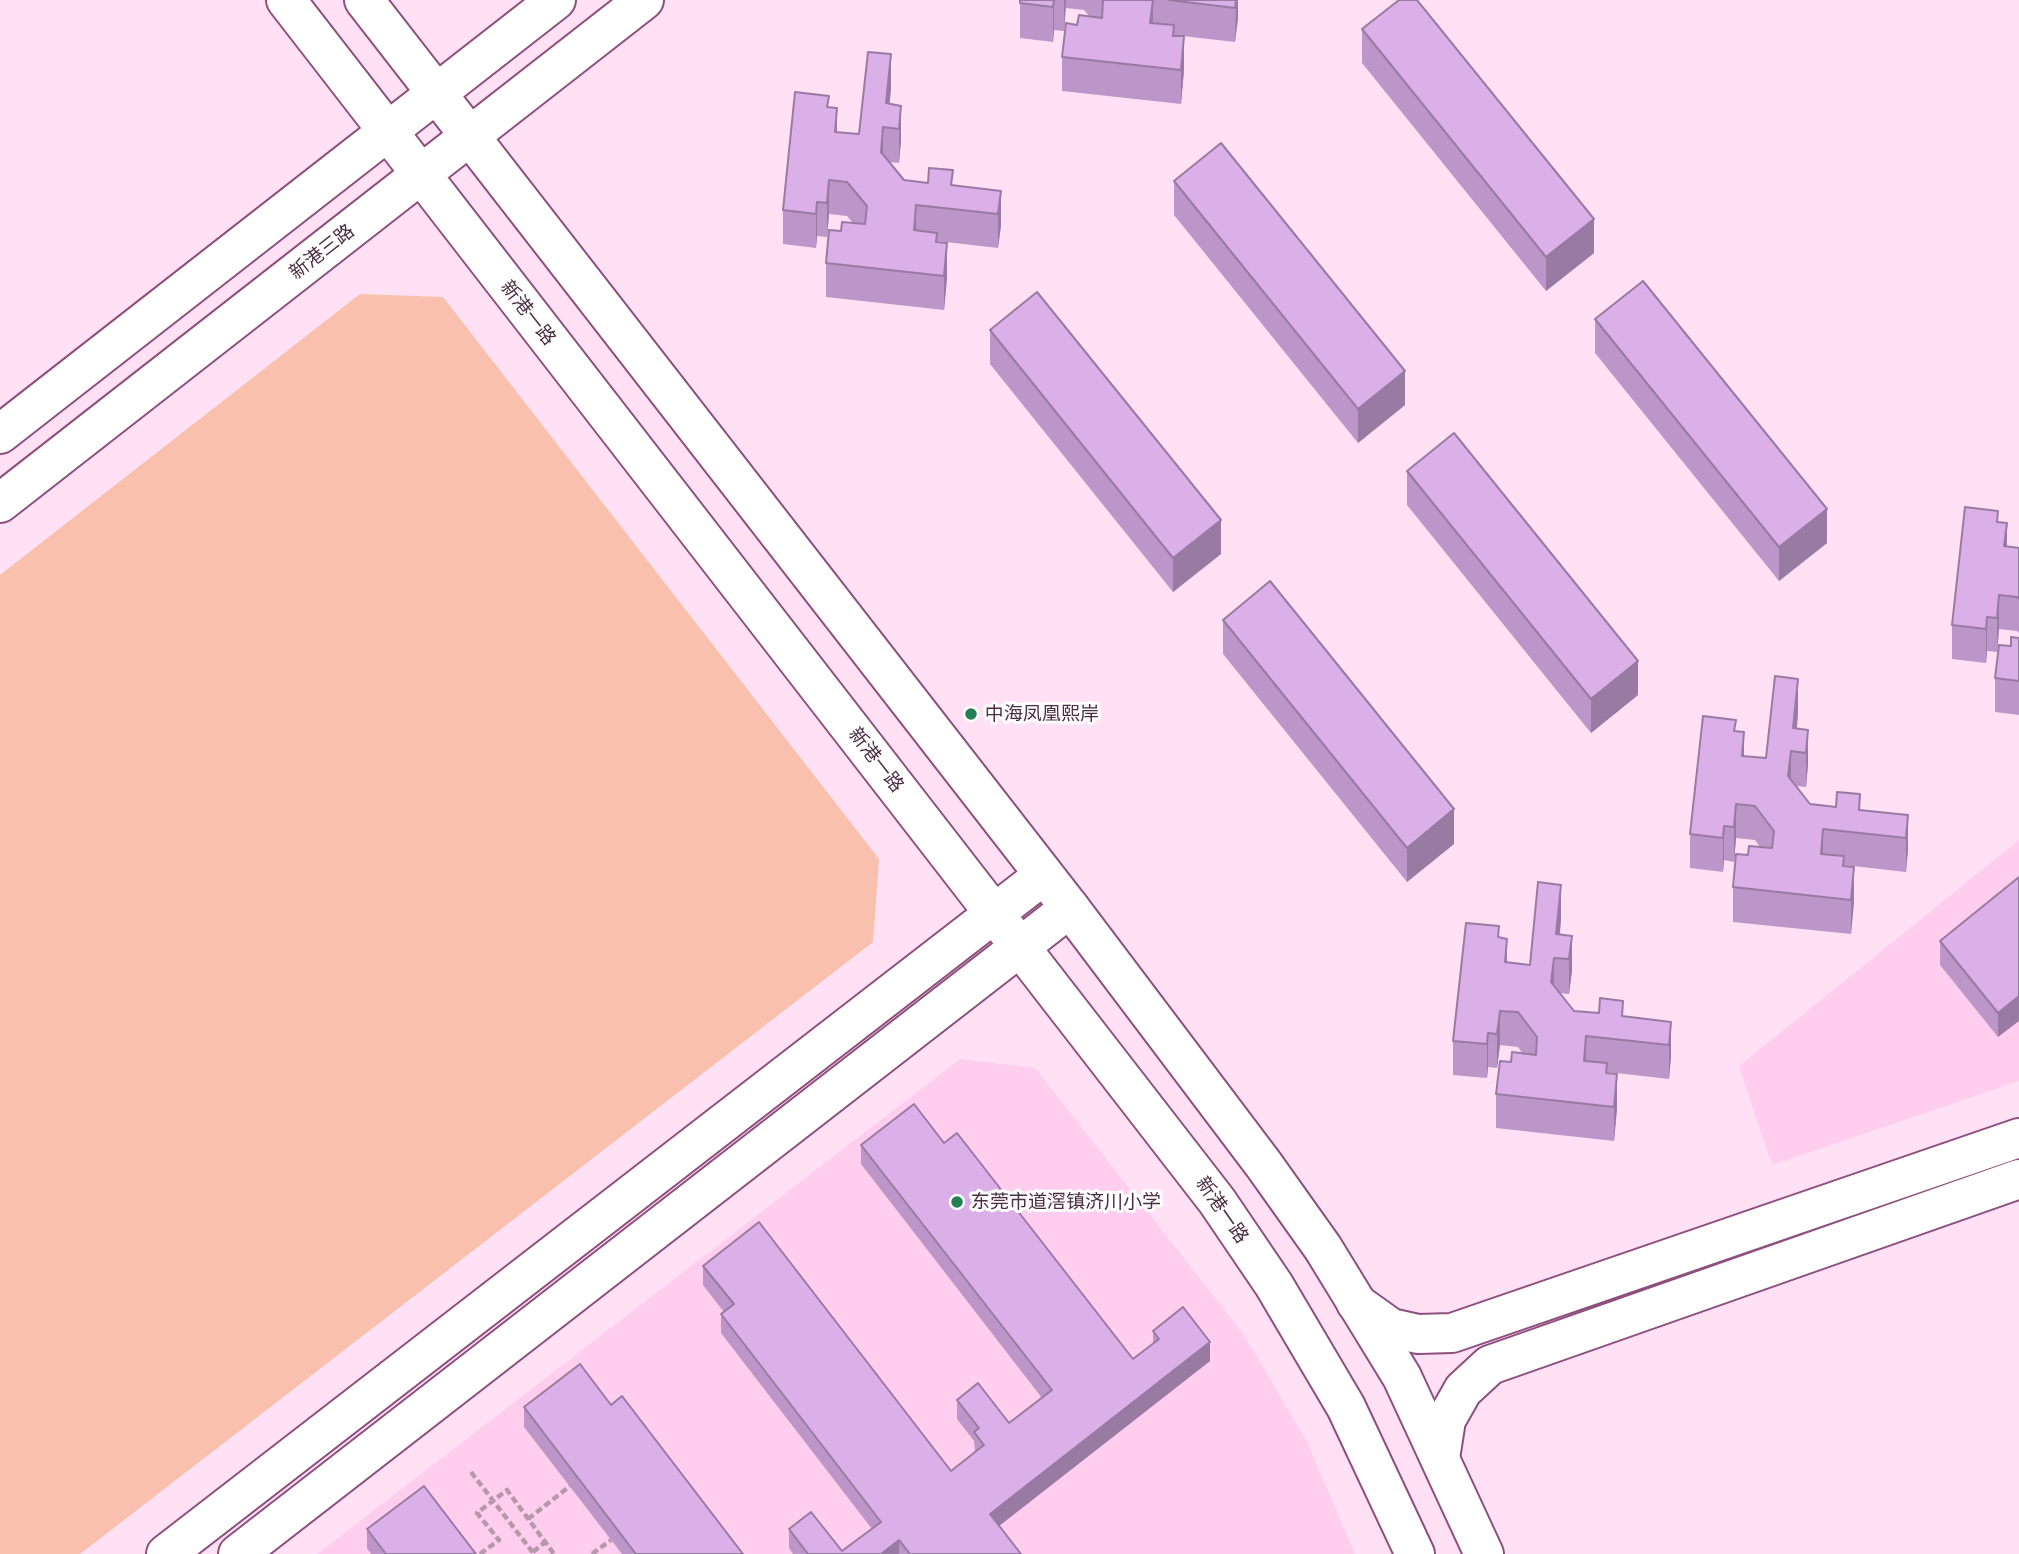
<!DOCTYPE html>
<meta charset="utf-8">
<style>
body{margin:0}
canvas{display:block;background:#ffe0f4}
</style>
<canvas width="2019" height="1554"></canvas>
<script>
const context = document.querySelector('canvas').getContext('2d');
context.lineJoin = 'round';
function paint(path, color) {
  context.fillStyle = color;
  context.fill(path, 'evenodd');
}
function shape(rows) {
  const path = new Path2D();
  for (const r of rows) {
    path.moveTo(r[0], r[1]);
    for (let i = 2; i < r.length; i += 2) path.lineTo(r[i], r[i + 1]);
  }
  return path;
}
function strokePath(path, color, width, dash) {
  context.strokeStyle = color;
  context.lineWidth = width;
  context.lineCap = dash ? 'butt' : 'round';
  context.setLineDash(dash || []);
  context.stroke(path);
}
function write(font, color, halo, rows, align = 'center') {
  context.font = font + ' "Public Sans","Noto Sans SC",sans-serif';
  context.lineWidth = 6;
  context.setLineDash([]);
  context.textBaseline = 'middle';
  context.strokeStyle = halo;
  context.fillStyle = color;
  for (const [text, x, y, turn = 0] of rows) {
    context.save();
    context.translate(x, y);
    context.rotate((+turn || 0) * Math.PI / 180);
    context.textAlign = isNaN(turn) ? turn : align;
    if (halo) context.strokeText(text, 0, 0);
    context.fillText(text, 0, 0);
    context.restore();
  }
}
paint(shape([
 [2019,840,2019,1081,1772,1165,1739,1066],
 [960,1059,1035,1068,1244,1335,1307,1442,1355,1554,317,1554]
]), '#ffceef');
paint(shape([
 [360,294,443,297,879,859,873,942,80,1554,0,1554,0,575]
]), '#f9c0ae');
const street = shape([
 [1356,1303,1391,1328,1418,1334,1452,1333,2019,1138],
 [1440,1458,1446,1420,1463,1390,1490,1365,2019,1179],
 [166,1554,1044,875],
 [238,1554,1070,908]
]);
const secondary = shape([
 [286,0,1217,1201,1274,1285,1346,1407,1415,1554],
 [364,0,1070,908,1264,1165,1323,1248,1402,1377,1484,1554],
 [0,434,556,0],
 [0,503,644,0]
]);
strokePath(street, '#8e4f7d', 42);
strokePath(secondary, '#8e4f7d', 42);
strokePath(shape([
 [471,1472,534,1554],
 [528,1519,570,1486],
 [533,1552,545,1542],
 [480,1554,499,1540,477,1513,507,1490,554,1554],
 [592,1554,611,1540]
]), '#b698ac', 4.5, [7, 3.5]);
strokePath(street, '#fff', 38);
strokePath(secondary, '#fff', 38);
paint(shape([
 [1020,0,1238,0,1238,18,1235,42,1174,35,1184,70,1181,104,1062,91,1062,57,1077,25,1090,17,1084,10,1066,8,1064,31,1054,30,1053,42,1020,38],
 [1362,29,1594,253,1546,291,1362,63],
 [891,89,889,104,901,106,901,140,899,163,889,162,904,180,1001,191,1001,225,998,248,937,241,947,278,944,310,826,297,826,263,841,231,853,223,847,216,829,214,827,237,817,236,816,248,783,244,783,210,829,107,837,132,859,134],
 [1174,181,1405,405,1358,443,1174,215],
 [1595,319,1827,543,1779,581,1595,353],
 [990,330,1221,554,1173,592,990,364],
 [1407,471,1638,695,1591,733,1407,505],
 [1998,522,2007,547,2019,548,2019,633,2017,631,1999,629,1997,652,1987,651,1986,663,1952,659,1952,625],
 [1223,620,1454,844,1407,882,1223,654],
 [2019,638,2019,715,1995,712,1995,678,2011,646],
 [1798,713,1797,728,1808,730,1808,764,1806,787,1796,786,1810,804,1908,815,1908,849,1906,872,1844,865,1854,901,1851,934,1733,922,1733,887,1748,855,1760,847,1755,840,1736,838,1734,862,1724,860,1723,872,1690,868,1690,834,1736,731,1744,756,1766,758],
 [2019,877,1998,1037,1940,965,1940,941],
 [1561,919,1560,935,1572,936,1572,970,1569,994,1559,993,1574,1011,1671,1022,1671,1056,1669,1079,1607,1072,1617,1108,1614,1141,1496,1128,1496,1094,1511,1062,1523,1054,1518,1047,1500,1045,1497,1068,1488,1067,1487,1078,1453,1075,1453,1041,1499,938,1507,962,1530,965],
 [944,1143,1133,1359,1153,1344,1153,1331,1210,1361,999,1526,1021,1554,793,1554,789,1548,789,1529,842,1551,872,1529,721,1333,721,1314,724,1312,703,1285,703,1266,951,1471,975,1452,974,1441,957,1419,957,1400,1009,1423,1042,1398,861,1164,861,1145],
 [611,1405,743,1554,622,1554,524,1427,524,1407],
 [367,1529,476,1554,371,1554,367,1548]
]), '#bc96c8');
paint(shape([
 [1054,0,1054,30,1053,42,1053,7],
 [1064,0,1066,0,1064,31],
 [1153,0,1153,32,1150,23],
 [1236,0,1238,0,1238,18,1235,42],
 [1184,36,1184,70,1181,104,1181,70],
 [891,54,891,89,887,128,886,103],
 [901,106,901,140,899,163,899,129],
 [837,108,837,142,835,132],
 [883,127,883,161,881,152],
 [829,180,829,214,827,237,827,203],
 [1001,191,1001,225,998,248,998,214],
 [817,202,817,236,816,248,816,214],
 [916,205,916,239,914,230],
 [1594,219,1594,253,1546,291,1546,257],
 [947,243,947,278,944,310,944,276],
 [1405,371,1405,405,1358,443,1358,409],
 [1827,509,1827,543,1779,581,1779,547],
 [1221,520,1221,554,1173,592,1173,558],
 [2007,523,2007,557,2004,546],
 [1999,595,1999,629,1997,652,1997,618],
 [1987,617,1987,651,1986,663,1986,629],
 [1638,661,1638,695,1591,733,1591,699],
 [1798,679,1798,713,1794,752,1793,728],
 [1808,730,1808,764,1806,787,1806,753],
 [1744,732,1744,766,1742,756],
 [1791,751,1791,786,1788,776],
 [1736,804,1736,838,1734,862,1734,827],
 [1454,809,1454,844,1407,882,1407,848],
 [1908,815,1908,849,1906,872,1906,838],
 [1724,826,1724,860,1723,872,1723,838],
 [1823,829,1823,863,1821,854],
 [1854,867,1854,901,1851,934,1851,900],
 [1561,885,1561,919,1557,958,1556,934],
 [1572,936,1572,970,1569,994,1569,959],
 [1507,939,1507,973,1505,962],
 [1554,958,1554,992,1551,982],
 [2019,996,2019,1021,1998,1037,1998,1013],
 [1500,1011,1500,1045,1497,1068,1497,1034],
 [1671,1022,1671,1056,1669,1079,1669,1045],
 [1488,1033,1488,1067,1487,1078,1487,1044],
 [1586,1036,1586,1070,1584,1061],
 [1617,1074,1617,1108,1614,1141,1614,1107],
 [1210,1342,1210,1361,990,1533,990,1514],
 [899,1540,899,1554,881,1554]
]), '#997aa2');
const building = shape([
 [1020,0,1054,0,1053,7,1020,3,1020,0],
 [1103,0,1153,0,1150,23,1174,25,1173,36,1184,36,1181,70,1062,57,1066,23,1077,25,1079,15,1102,18,1103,0],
 [1169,0,1236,0,1235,8,1169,0],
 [1399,0,1417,0,1594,219,1546,257,1362,29,1399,0],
 [868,52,891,54,886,103,901,106,899,129,883,127,881,152,904,180,928,183,929,168,953,170,951,185,1001,191,998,214,916,205,914,230,937,233,936,242,947,243,944,276,826,263,829,230,841,231,842,222,865,224,867,206,847,182,829,180,827,203,817,202,816,214,783,210,795,92,829,96,827,107,837,108,835,132,859,134,868,52],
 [1221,143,1405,371,1358,409,1174,181,1221,143],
 [1643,281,1827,509,1779,547,1595,319,1643,281],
 [1037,292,1221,520,1173,558,990,330,1037,292],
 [1454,433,1638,661,1591,699,1407,471,1454,433],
 [1965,507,1998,511,1997,522,2007,523,2004,546,2019,548,2019,599,2017,597,1999,595,1997,618,1987,617,1986,629,1952,625,1965,507],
 [1270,581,1454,809,1407,848,1223,620,1270,581],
 [2011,637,2019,638,2019,681,1995,678,1999,645,2011,646,2011,637],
 [1775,676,1798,679,1793,728,1808,730,1806,753,1791,751,1788,776,1810,804,1836,807,1837,792,1860,794,1859,810,1908,815,1906,838,1823,829,1821,854,1844,856,1843,866,1854,867,1851,900,1733,887,1736,854,1748,855,1749,846,1772,848,1774,831,1755,806,1736,804,1734,827,1724,826,1723,838,1690,834,1703,716,1736,720,1734,731,1744,732,1742,756,1766,758,1775,676],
 [2019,877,2019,996,1998,1013,1940,941,2019,877],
 [1538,882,1561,885,1556,934,1572,936,1569,959,1554,958,1551,982,1574,1011,1599,1013,1600,998,1623,1001,1622,1016,1671,1022,1669,1045,1586,1036,1584,1061,1607,1063,1606,1073,1617,1074,1614,1107,1496,1094,1500,1061,1511,1062,1512,1052,1536,1055,1537,1037,1518,1012,1500,1011,1497,1034,1488,1033,1487,1044,1453,1041,1466,923,1499,926,1498,937,1507,939,1505,962,1530,965,1538,882],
 [914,1104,944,1143,957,1133,1133,1359,1159,1339,1153,1331,1183,1307,1210,1342,990,1514,1021,1554,910,1554,899,1540,881,1554,808,1554,789,1529,811,1512,842,1551,881,1522,721,1314,734,1304,703,1266,759,1222,951,1471,984,1445,974,1432,979,1428,957,1400,978,1383,1009,1423,1052,1390,861,1145,914,1104],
 [580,1364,611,1405,622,1396,743,1554,636,1554,524,1407,580,1364],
 [424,1486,476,1554,386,1554,367,1529,424,1486]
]);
paint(building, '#dbafe8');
strokePath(building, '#997aa2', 2);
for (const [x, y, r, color] of [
 [971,714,7,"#257f54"],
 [957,1202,7,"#257f54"]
]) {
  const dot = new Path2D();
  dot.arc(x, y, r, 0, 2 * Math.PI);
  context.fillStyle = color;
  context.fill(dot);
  strokePath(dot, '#fff', 2.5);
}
write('19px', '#4b2e42', '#fff', [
 ["新港三路",322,252,-38],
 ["新港一路",528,313,52],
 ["新港一路",876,760,52],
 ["新港一路",1222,1210,55]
]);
write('19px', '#4b2e42', '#fff', [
 ["中海凤凰熙岸",985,714],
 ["东莞市道滘镇济川小学",971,1202]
], 'left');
</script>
